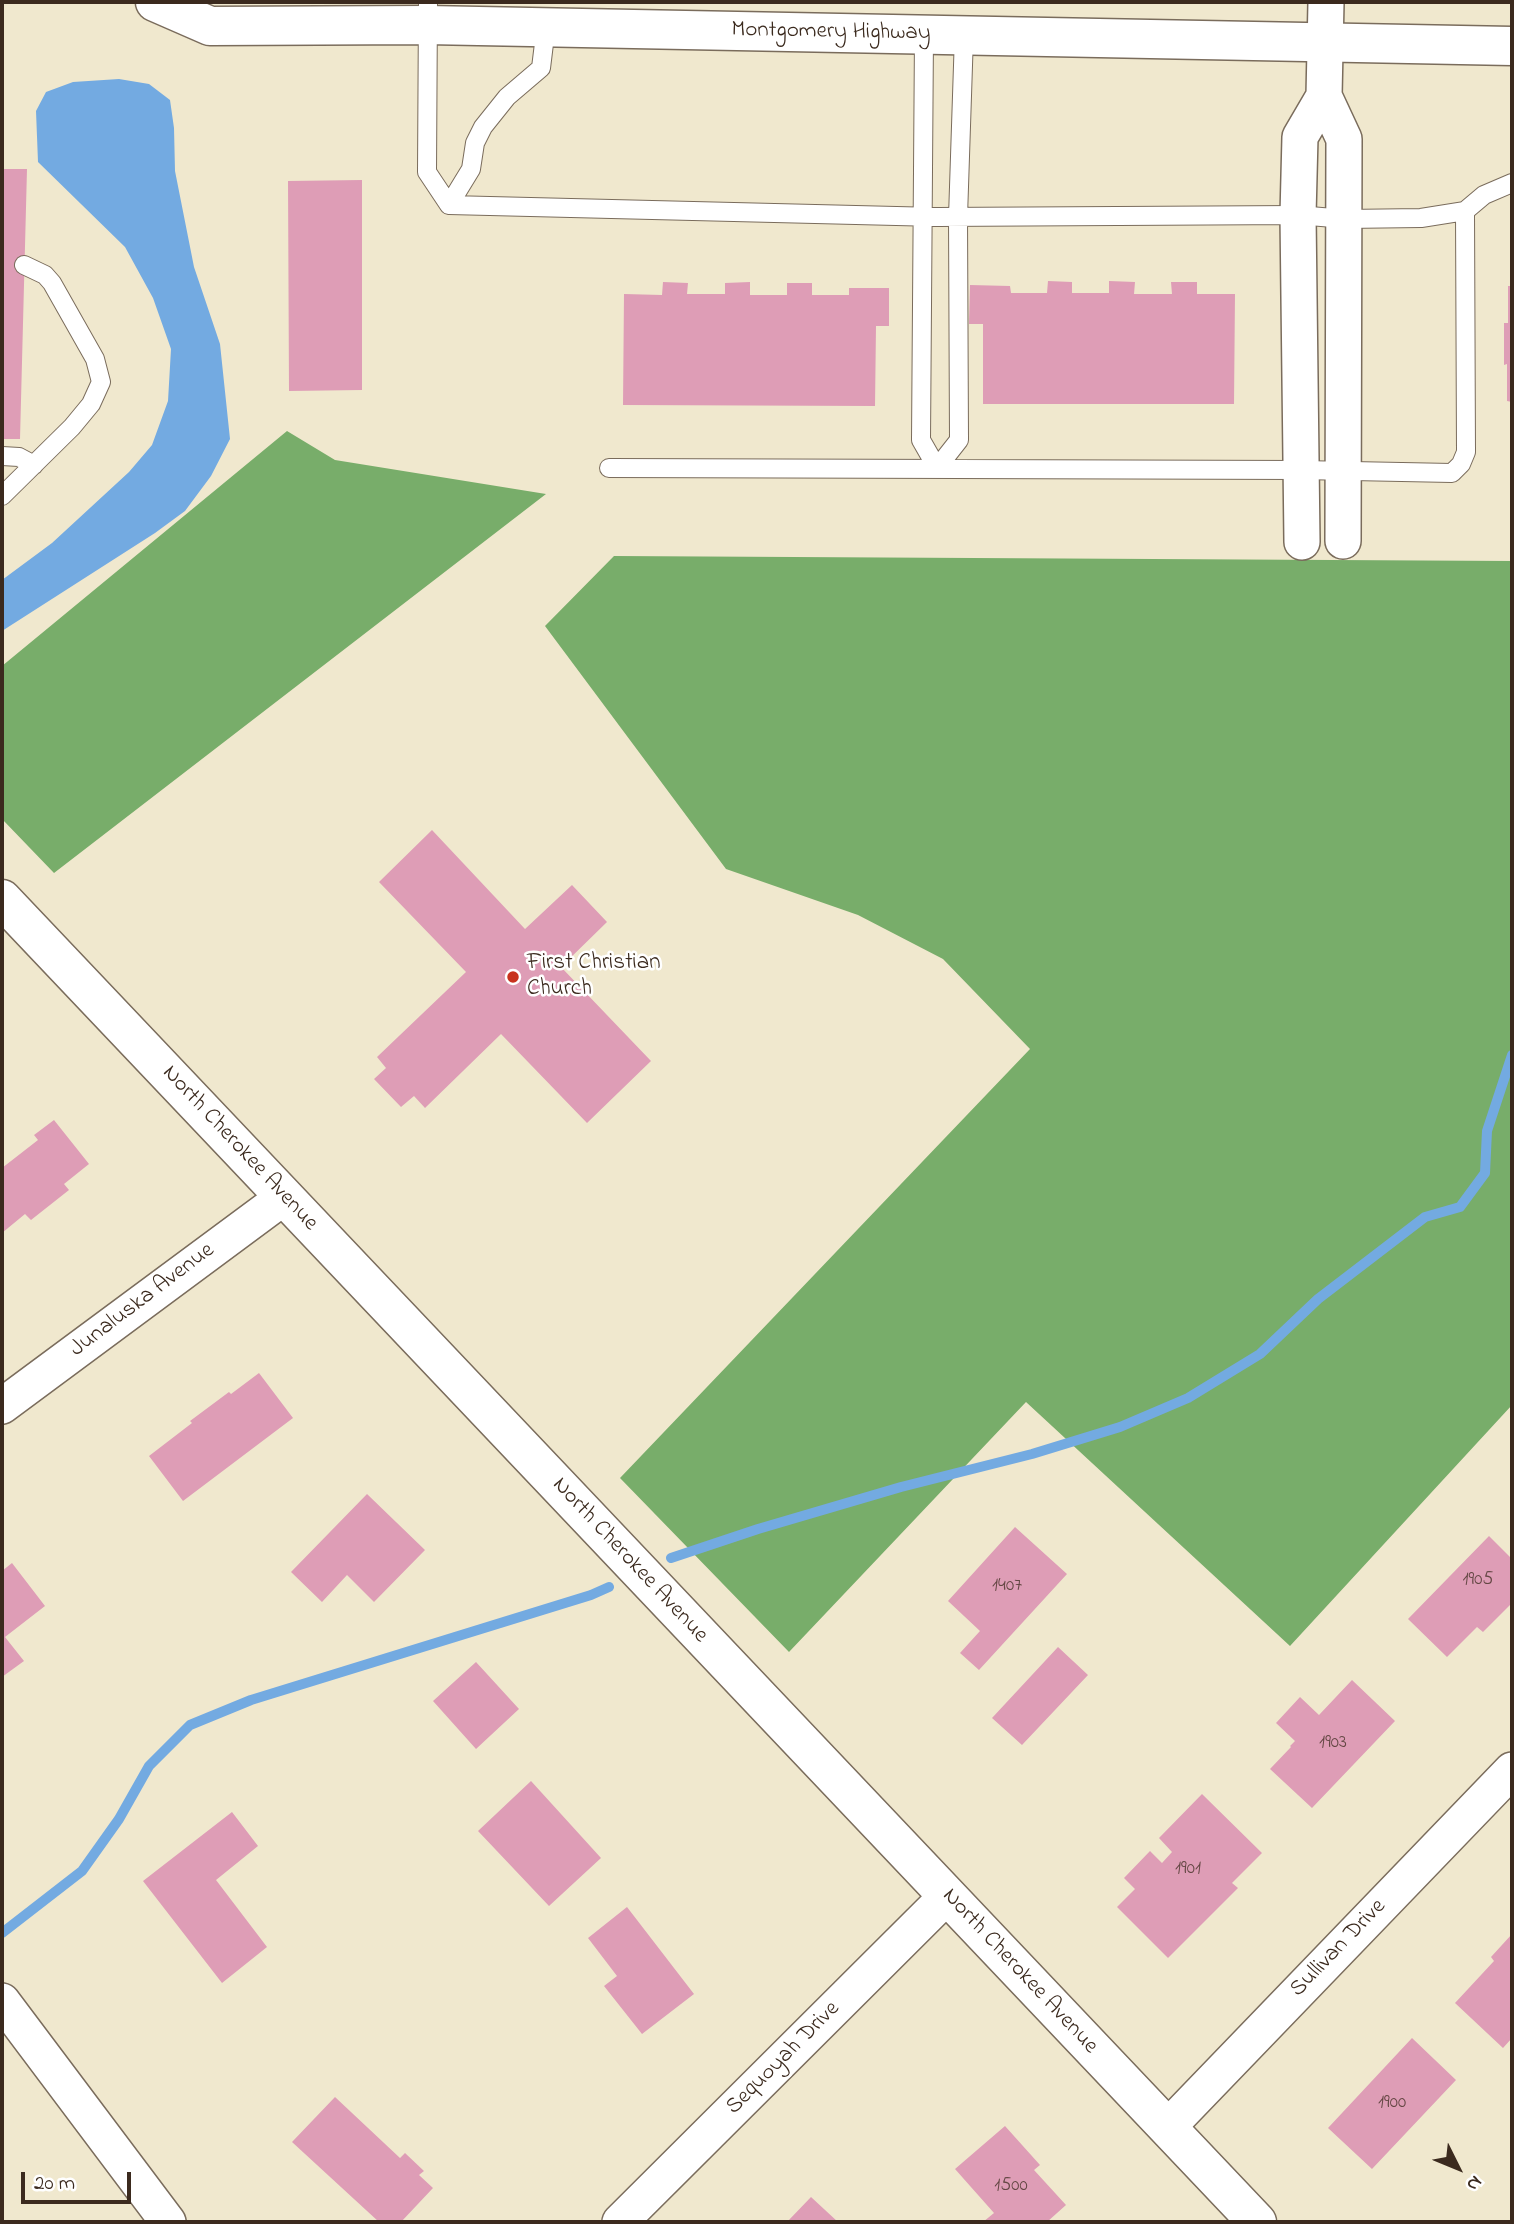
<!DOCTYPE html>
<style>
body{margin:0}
#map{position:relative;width:1514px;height:2224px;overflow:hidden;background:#f0e8ce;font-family:"Indie Flower",sans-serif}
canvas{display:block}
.frame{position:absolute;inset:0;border:4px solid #3b2a1e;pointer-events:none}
.north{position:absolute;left:1423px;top:2133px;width:70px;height:70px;-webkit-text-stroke:5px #fff;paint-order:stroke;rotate:133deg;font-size:19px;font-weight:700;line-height:28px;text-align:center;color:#3b2a1e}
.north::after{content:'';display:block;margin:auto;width:24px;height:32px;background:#3b2a1e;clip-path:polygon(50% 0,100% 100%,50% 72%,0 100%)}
.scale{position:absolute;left:21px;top:2172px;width:110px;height:32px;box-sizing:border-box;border:4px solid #3b2a1e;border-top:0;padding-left:9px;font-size:21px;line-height:24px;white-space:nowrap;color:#3b2a1e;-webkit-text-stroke:5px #fff;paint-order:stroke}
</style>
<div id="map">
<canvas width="1514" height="2224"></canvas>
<div class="frame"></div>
<div class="north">N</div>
<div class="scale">20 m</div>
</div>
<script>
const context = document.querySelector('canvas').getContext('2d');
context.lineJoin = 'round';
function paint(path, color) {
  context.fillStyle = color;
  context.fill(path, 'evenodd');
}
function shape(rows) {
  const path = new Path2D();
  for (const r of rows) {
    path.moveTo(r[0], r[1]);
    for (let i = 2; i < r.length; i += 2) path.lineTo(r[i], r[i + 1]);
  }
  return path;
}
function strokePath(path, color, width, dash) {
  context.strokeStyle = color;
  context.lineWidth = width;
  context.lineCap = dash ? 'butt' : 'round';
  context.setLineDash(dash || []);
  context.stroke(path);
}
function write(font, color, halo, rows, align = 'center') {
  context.font = font + ' "Indie Flower",sans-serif';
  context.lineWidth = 5;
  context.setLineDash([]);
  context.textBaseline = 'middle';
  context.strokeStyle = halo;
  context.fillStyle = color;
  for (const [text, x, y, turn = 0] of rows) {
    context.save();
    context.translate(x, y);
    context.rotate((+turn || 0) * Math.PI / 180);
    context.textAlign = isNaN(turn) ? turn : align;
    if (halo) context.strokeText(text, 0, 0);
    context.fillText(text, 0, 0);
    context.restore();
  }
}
paint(shape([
 [287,431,335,460,546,494,54,873,2,819,2,666],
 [614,556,1512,561,1512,1405,1290,1646,1026,1402,789,1652,620,1478,1030,1049,943,959,858,915,726,869,545,626]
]), '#78ad6a');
paint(shape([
 [119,79,149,84,170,100,174,128,175,171,194,267,220,344,230,439,211,476,185,511,155,533,2,631,2,580,52,543,129,472,152,445,168,401,171,349,153,298,125,247,38,162,36,111,46,92,73,82]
]), '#73aae1');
strokePath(shape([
 [671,1558,758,1529,901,1487,1032,1454,1120,1427,1188,1398,1260,1354,1318,1299,1425,1217,1460,1207,1485,1173,1487,1131,1512,1055],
 [2,1933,82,1871,119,1819,149,1766,190,1725,251,1700,591,1595,609,1587]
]), '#73aae1', 10);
paint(shape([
 [2,169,27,169,20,439,2,439],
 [362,180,362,390,289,391,288,181],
 [1048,281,1072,282,1072,293,1109,293,1109,281,1135,282,1134,294,1172,294,1171,282,1197,282,1197,294,1235,294,1234,404,983,404,983,324,969,324,970,285,1010,286,1011,293,1047,293],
 [663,282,688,283,687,294,725,294,725,283,750,282,750,295,787,295,787,283,812,283,812,295,849,295,849,288,889,288,889,326,876,326,875,406,623,405,624,294,662,295],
 [1508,286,1512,286,1512,402,1507,401,1507,364,1504,365,1504,323,1508,323],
 [432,830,525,929,572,885,607,922,561,967,651,1061,587,1123,501,1034,425,1108,414,1096,401,1107,374,1079,386,1068,377,1057,466,972,379,882],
 [54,1120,89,1164,64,1184,69,1190,31,1220,25,1214,2,1233,2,1168,38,1140,34,1135],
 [259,1373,293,1418,183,1501,149,1456,192,1423,190,1421,229,1392,231,1394],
 [367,1494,425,1550,374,1602,347,1575,322,1602,291,1572],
 [1015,1527,1067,1574,979,1670,960,1653,980,1631,948,1601],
 [1489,1536,1512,1559,1512,1603,1483,1632,1477,1627,1447,1657,1408,1619],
 [12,1563,45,1606,5,1637,24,1661,2,1677,2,1571],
 [1058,1647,1088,1675,1022,1745,992,1718],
 [476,1662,519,1709,476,1749,433,1701],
 [1352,1680,1395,1721,1312,1808,1270,1769,1291,1747,1290,1746,1295,1741,1276,1723,1300,1697,1319,1715],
 [531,1781,601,1858,549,1906,478,1831],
 [1202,1794,1262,1853,1232,1883,1238,1888,1168,1958,1117,1907,1135,1889,1124,1878,1150,1851,1162,1863,1172,1852,1159,1838],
 [232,1812,258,1846,216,1880,267,1947,222,1983,143,1881],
 [627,1907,694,1994,642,2034,604,1986,617,1976,588,1938],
 [1512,1934,1512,2038,1503,2048,1455,2003,1494,1961,1491,1957],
 [1412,2038,1456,2080,1372,2169,1328,2128],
 [335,2097,400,2158,405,2153,424,2171,419,2175,433,2188,401,2222,379,2222,292,2142],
 [1005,2126,1040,2165,1034,2170,1066,2205,1047,2222,983,2222,994,2213,955,2169],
 [811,2197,838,2222,787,2222]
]), '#de9db6');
const lane = shape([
 [428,2,427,172,449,205,471,169,475,143,483,127,507,97,541,68,546,27],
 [924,35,921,440,937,468,959,440,958,217,964,35],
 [449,205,937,217,1298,215,1345,219,1421,218,1465,211,1484,195,1512,183],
 [2,456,19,457,34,465],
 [609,468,1301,470,1452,473,1461,464,1466,452,1465,211],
 [2,496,72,427,91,404,101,382,95,359,52,283,45,275,24,265]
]);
const street = shape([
 [1324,96,1326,2],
 [1302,542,1298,215,1300,137,1324,96,1344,139,1343,541],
 [2,1406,284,1197],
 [2,2001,168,2222],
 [1167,2128,1512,1770],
 [620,2222,947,1896]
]);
const secondary = shape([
 [2,899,1257,2222]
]);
const primary = shape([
 [155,2,210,26,427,25,1512,46]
]);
strokePath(lane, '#7a6c5c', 20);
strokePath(street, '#7a6c5c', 38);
strokePath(secondary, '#7a6c5c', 41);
strokePath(primary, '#7a6c5c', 41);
strokePath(lane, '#fff', 18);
strokePath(street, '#fff', 35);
strokePath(secondary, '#fff', 38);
strokePath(primary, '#fff', 38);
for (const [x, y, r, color] of [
 [513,977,7,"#c8321e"]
]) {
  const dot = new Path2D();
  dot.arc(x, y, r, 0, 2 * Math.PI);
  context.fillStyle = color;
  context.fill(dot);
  strokePath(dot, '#fff', 2.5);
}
write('19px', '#644744', null, [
 ["1905",1478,1581],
 ["1407",1007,1587],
 ["1903",1333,1744],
 ["1901",1188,1870],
 ["1900",1392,2104],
 ["1500",1011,2187]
]);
write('23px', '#3b2a1e', '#fff', [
 ["Montgomery Highway",831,33,1],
 ["North Cherokee Avenue",239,1149,47],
 ["Junaluska Avenue",143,1301,-37],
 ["North Cherokee Avenue",629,1561,47],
 ["Sullivan Drive",1339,1949,-46],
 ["North Cherokee Avenue",1019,1972,47],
 ["Sequoyah Drive",784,2059,-45]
]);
write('23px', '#3b2a1e', '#fff', [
 ["First Christian",527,964],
 ["Church",527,990]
], 'left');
</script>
